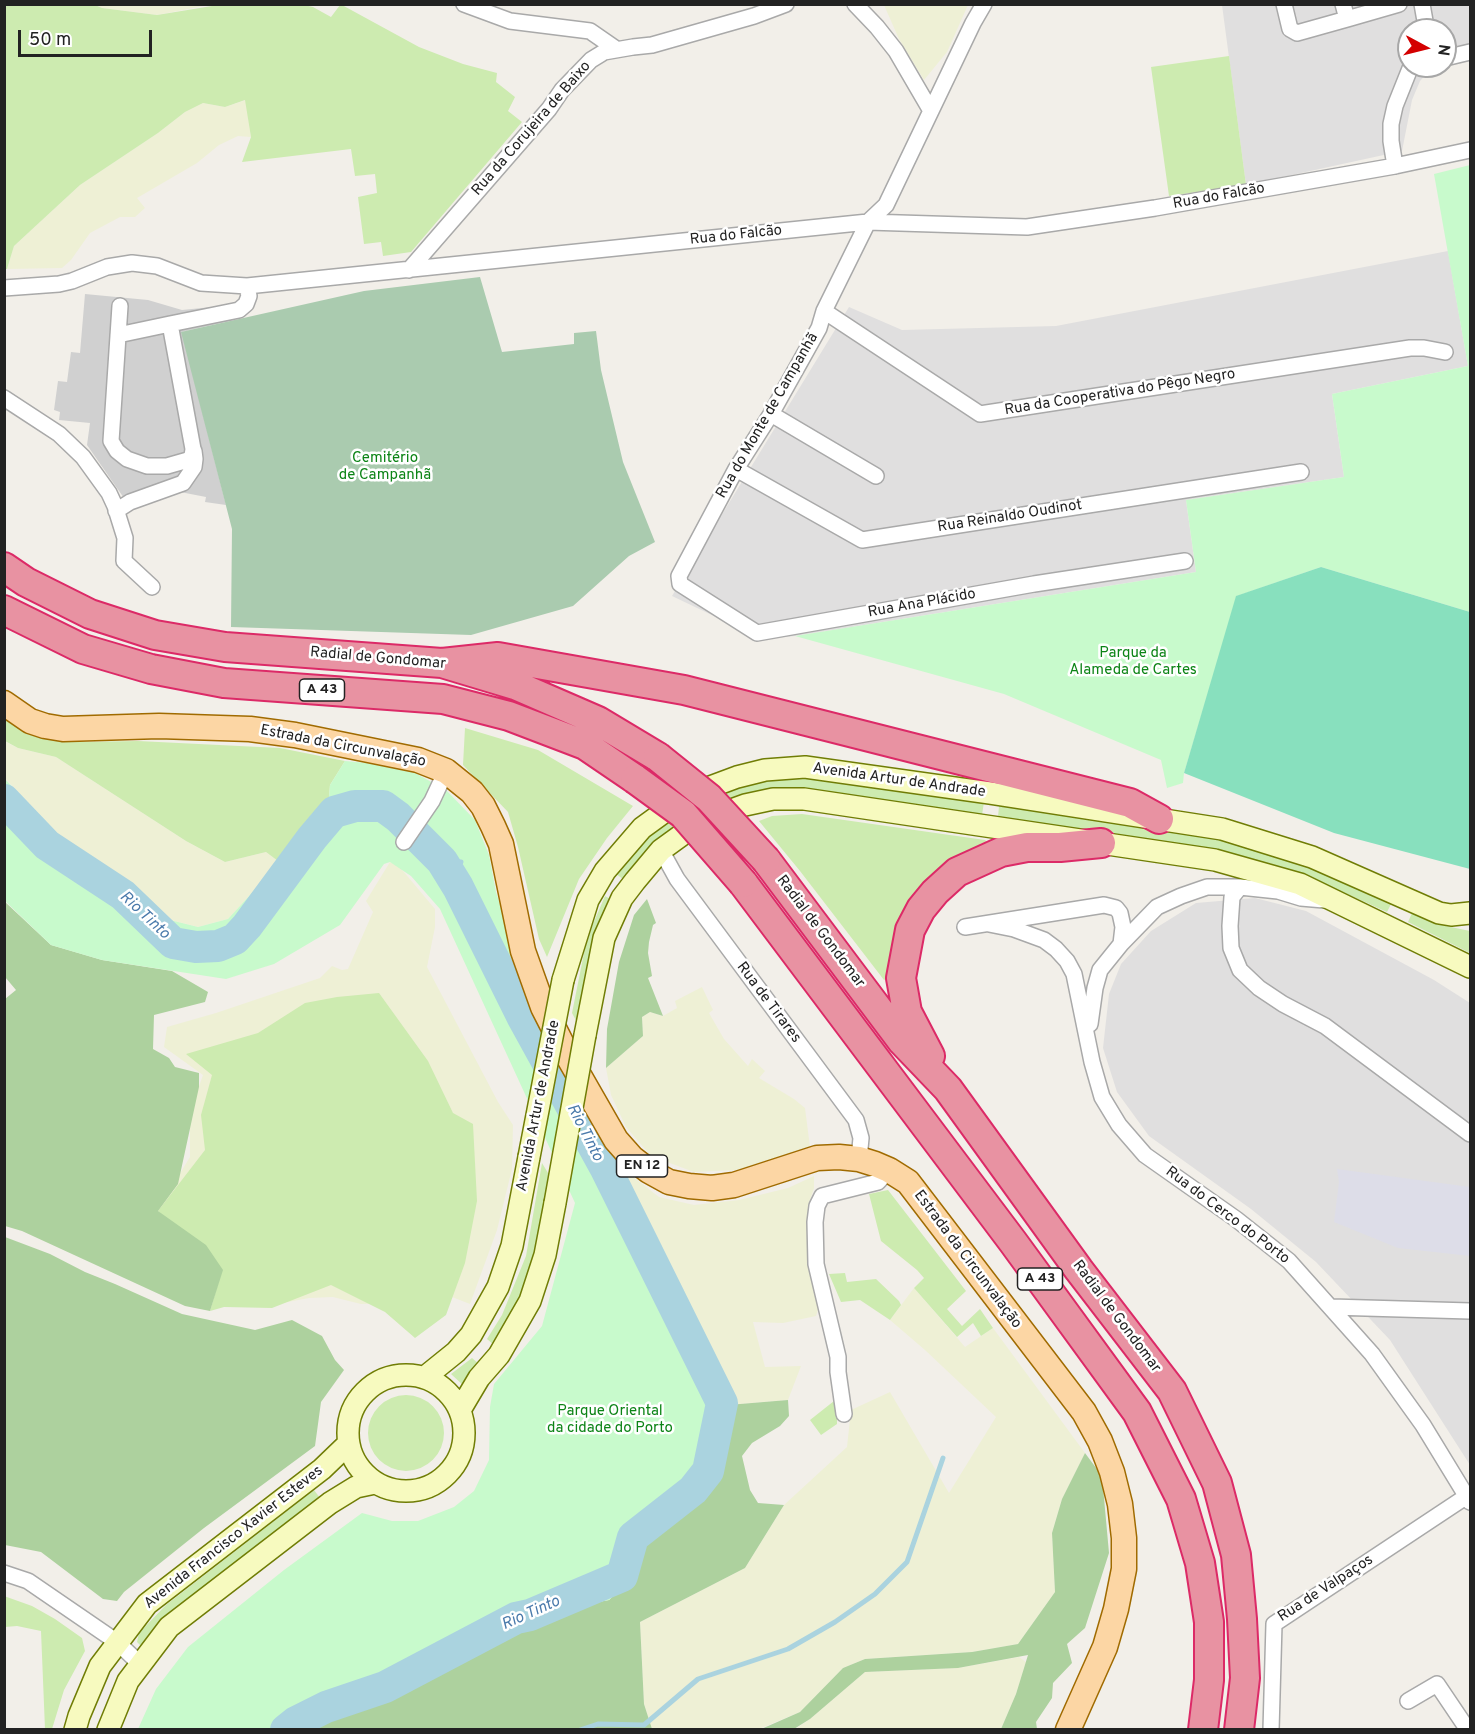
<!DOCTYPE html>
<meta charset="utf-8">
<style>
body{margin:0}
#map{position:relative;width:1475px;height:1734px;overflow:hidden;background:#f2efe9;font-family:Overpass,sans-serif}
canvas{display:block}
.frame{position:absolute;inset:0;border:6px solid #222;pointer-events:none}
.north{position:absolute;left:1397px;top:18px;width:60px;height:60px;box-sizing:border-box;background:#fff;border:2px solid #a7a7a7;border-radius:50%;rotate:97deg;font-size:16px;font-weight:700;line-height:24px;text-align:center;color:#222}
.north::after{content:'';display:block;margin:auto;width:21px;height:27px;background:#d40000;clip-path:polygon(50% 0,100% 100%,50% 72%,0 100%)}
.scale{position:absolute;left:18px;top:30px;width:134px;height:27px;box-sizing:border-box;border:3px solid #222;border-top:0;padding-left:8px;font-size:18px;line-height:21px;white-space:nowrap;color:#222;-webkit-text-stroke:4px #fff;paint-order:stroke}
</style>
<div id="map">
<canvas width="1475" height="1734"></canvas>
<div class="frame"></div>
<div class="north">N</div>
<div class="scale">50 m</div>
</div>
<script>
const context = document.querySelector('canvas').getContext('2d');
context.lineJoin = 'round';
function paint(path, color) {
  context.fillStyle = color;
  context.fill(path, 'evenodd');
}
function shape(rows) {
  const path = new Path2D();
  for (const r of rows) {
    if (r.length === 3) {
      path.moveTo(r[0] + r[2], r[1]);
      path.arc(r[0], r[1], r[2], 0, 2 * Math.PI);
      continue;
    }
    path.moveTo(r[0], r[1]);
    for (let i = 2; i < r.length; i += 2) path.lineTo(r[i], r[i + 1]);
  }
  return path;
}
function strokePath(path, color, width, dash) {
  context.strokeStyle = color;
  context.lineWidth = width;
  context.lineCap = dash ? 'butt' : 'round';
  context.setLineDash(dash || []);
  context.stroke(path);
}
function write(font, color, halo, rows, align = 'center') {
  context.font = font + ' Overpass,sans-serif';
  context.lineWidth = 5;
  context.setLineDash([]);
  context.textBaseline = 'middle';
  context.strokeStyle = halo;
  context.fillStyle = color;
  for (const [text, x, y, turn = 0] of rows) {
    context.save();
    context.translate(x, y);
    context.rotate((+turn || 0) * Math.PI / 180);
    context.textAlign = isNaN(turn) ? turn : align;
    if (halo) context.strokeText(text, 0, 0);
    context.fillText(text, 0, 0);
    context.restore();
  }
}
paint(shape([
 [1222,5,1470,5,1470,61,1430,70,1420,81,1412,100,1402,151,1246,185],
 [1409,30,1445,30,1445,66,1409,66],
 [1448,251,1468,366,1332,394,1344,477,1186,500,1196,572,795,636,762,639,672,596,849,307,902,330,1056,326],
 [1255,898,1306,911,1434,980,1470,1003,1470,1465,1390,1340,1316,1262,1251,1209,1149,1136,1117,1092,1103,1048,1109,994,1121,964,1151,931,1196,903]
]), '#e0dfdf');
paint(shape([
 [85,294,148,300,182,310,232,305,235,320,182,332,226,505,205,502,206,497,175,491,126,501,87,445,90,423,59,420,60,412,54,410,58,381,67,382,71,352,80,353]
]), '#d0d0d0');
paint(shape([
 [214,4,157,15,102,8,95,5],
 [884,5,968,5,947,52,924,80,899,39],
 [246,100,251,137,238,136,219,145,197,163,137,198,145,208,135,217,120,217,90,233,71,260,62,268,7,269,14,246,80,185,158,133,185,112,203,103,225,107],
 [4,741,18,748,56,757,186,841,225,862,266,852,278,861,272,871,228,919,198,927,170,920,144,897,87,864,19,793,5,778],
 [390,862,398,865,435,909,435,927,427,967,498,1102,513,1125,512,1169,497,1230,470,1304,452,1297,410,1303,361,1304,333,1297,309,1298,272,1305,246,1292,158,1211,158,1197,179,1175,190,1157,190,1112,203,1075,164,1047,167,1027,216,1013,320,978,332,966,342,970,348,969,373,912,366,901],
 [702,987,713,1010,709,1013,724,1039,748,1066,752,1059,765,1071,759,1078,794,1099,805,1108,810,1147,737,1170,694,1172,651,1156,626,1127,611,1095,606,1068,643,1036,642,1017,650,1012,663,1016,677,1008,675,1001],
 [602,1153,659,1197,694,1205,739,1200,788,1188,814,1176,814,1188,808,1206,807,1232,819,1307,816,1316,783,1323,753,1322,765,1367,801,1366,788,1400,728,1405],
 [914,1288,965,1347,993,1328,1085,1453,1062,1499,1052,1533,1055,1592,1018,1644,972,1652,865,1659,843,1668,800,1712,759,1729,652,1729,644,1704,640,1622,745,1568,784,1505,847,1447,851,1410,890,1392,949,1493,996,1417,925,1350,890,1320],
 [1019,1657,1026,1662,1016,1694,1001,1729,794,1730,810,1719,865,1672,958,1668]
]), '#eef0d5');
paint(shape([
 [304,5,313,7,331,17,340,5,342,5,419,47,463,64,497,73,496,82,515,97,508,111,522,122,411,252,383,256,381,242,364,244,358,197,377,193,375,174,355,176,351,149,242,162,251,137,245,100,225,107,203,103,185,112,158,133,80,185,14,246,7,269,5,269,5,5,95,5,102,8,157,15,218,5],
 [1229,56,1246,185,1169,196,1151,67],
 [4,719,10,723,33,733,72,742,138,741,280,748,345,761,330,785,329,797,312,814,278,861,266,852,225,862,186,841,56,757,18,748,5,741],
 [465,728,538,750,633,806,607,838,579,879,547,957,539,939,518,847,508,812,463,765],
 [799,778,827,780,984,802,982,815,760,793,627,882,616,874,660,825,686,810,738,787,780,779],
 [999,806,1205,836,1253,849,1323,871,1392,902,1387,912,1314,879,1272,864,1201,847,998,817],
 [802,814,985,840,988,843,977,847,942,868,916,892,900,920,889,977,884,980,800,871,759,821,772,816],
 [605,896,614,901,581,1030,572,1013,585,948,593,924],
 [1412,913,1446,926,1470,931,1470,953,1408,922],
 [379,993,428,1061,453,1113,473,1124,477,1201,465,1263,446,1315,415,1338,385,1312,331,1285,272,1308,224,1307,210,1311,222,1270,158,1211,205,1150,201,1115,212,1075,186,1054,258,1033,305,1003,337,997],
 [542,1163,551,1178,528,1285,495,1346,487,1339,502,1315,526,1256],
 [888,1190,966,1291,947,1309,962,1326,980,1309,993,1328,981,1336,973,1323,957,1337,914,1288,924,1278,917,1270,881,1241,869,1194],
 [845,1273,847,1282,876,1279,899,1301,901,1305,890,1320,860,1300,841,1302,829,1274],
 [472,1358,479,1364,465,1387,451,1374],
 [406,1433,38],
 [834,1401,837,1402,837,1424,821,1435,810,1420],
 [314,1490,320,1498,144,1644,140,1645,137,1642,139,1633,166,1605],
 [4,1596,32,1606,55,1619,82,1638,85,1651,64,1690,52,1729,45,1729,41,1631,17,1626,5,1627]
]), '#cdebb0');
paint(shape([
 [647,899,656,923,653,925,649,942,648,953,652,976,648,978,663,1016,650,1012,642,1017,643,1036,606,1068,607,1029,619,962,634,915],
 [4,901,51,945,102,960,172,971,208,992,205,1002,154,1015,153,1049,169,1058,175,1067,199,1073,199,1087,178,1184,158,1211,206,1245,223,1270,210,1311,185,1306,22,1231,5,1226,5,999,16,990,5,977],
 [5,1237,50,1254,85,1272,115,1284,182,1314,255,1330,292,1320,322,1336,335,1360,344,1370,321,1402,315,1446,204,1528,124,1592,117,1601,103,1599,41,1552,5,1545],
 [788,1400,789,1416,780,1426,752,1443,742,1456,750,1490,758,1503,784,1505,745,1568,640,1622,644,1704,652,1729,303,1730,318,1719,367,1702,417,1679,500,1639,522,1624,555,1610,609,1600,627,1583,639,1543,697,1496,714,1468,728,1405],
 [1085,1453,1102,1476,1109,1553,1085,1628,1067,1644,1072,1663,1053,1683,1052,1698,1036,1722,1037,1729,1001,1729,1016,1694,1028,1655,958,1668,865,1672,810,1719,794,1729,759,1730,800,1712,843,1668,865,1659,972,1652,1018,1644,1055,1592,1052,1533,1062,1499]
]), '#add19e');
paint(shape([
 [480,277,502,352,574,344,574,333,596,331,601,370,623,462,655,542,629,556,573,606,471,635,231,627,232,529,181,332,364,291]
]), '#aacbaf');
paint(shape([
 [1470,165,1470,612,1321,567,1237,596,1184,773,1183,783,1167,788,1161,760,1004,694,795,636,1196,572,1186,500,1344,477,1332,394,1468,366,1434,174],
 [345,761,367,763,415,773,446,790,475,820,489,855,496,892,513,947,600,1149,728,1405,722,1440,714,1468,700,1493,639,1543,627,1583,609,1600,555,1610,522,1624,500,1639,417,1679,367,1702,318,1719,303,1729,138,1729,156,1689,188,1647,284,1570,362,1513,392,1521,418,1521,454,1507,474,1491,489,1460,490,1407,494,1384,542,1326,575,1203,440,909,411,876,390,862,384,864,340,925,274,964,226,979,102,960,51,945,5,901,4,778,87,864,144,897,170,920,198,927,228,919,272,871,296,835,329,797,330,785]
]), '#c8facc');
paint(shape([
 [1321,567,1470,612,1470,869,1334,833,1184,773,1236,596]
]), '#88e0be');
paint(shape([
 [1337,1169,1470,1187,1470,1256,1398,1248,1334,1222,1339,1182]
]), '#dddde8');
strokePath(shape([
 [442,861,461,862],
 [580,1730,598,1724,644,1725,698,1679,788,1649,835,1622,875,1594,907,1562,943,1458]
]), '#aad3df', 5);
strokePath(shape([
 [4,800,47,845,123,895,173,943,196,947,218,946,235,939,247,926,312,838,334,812,355,806,383,806,398,817,442,861,458,887,522,1016,605,1167,722,1403,708,1471,693,1490,633,1537,622,1576,530,1615,516,1618,385,1687,326,1707,296,1722,286,1730]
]), '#aad3df', 32);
const minor = shape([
 [464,4,510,21,590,31,616,49],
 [855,4,877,27,896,51,931,111],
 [984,4,973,23,886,205,868,222,824,311,819,328,771,414,736,469,679,576,680,584,757,633,1034,584,1185,561],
 [1284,4,1290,29,1297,33,1347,19,1343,4],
 [1422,4,1425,21,1424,30],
 [1347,19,1399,4],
 [1445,58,1470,52],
 [1395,166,1391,141,1391,124,1395,106,1411,66],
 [409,270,549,109,562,90,591,60,604,52,633,47,652,45,754,16,786,4],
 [4,288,59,284,72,281,107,267,132,263,157,266,201,283,247,286,868,222,1027,227,1155,208,1395,166,1470,150],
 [120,306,111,441,117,451,127,459,147,466,167,466,188,460,192,456,193,449,170,324,239,310,246,304,249,296,247,286],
 [824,311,980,414,1410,348,1424,348,1445,352],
 [118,335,170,324],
 [4,398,59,434,83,457,109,493,115,506,125,538,124,561,152,587],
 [771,414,876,476],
 [736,469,862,540,1301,472],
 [116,511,130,502,183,483,194,467,195,459,194,451],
 [404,842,432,801,446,771],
 [661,850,677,879,856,1120,861,1138,859,1159],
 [1240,887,1232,897,1230,926,1231,948,1240,970,1259,988,1283,1004,1325,1026,1470,1134],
 [989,924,1014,929,1044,940,1056,949,1067,961,1074,974,1092,1062,1102,1097,1119,1125,1145,1155,1236,1219,1289,1261,1372,1354,1423,1425,1470,1502],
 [965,927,1104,905,1116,908,1120,913,1123,927,1121,944],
 [1090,1024,1095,988,1100,970,1121,944,1157,907,1181,896,1207,887,1240,887,1278,891,1301,898,1324,900],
 [1331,1307,1470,1311],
 [844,1414,838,1372,838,1357,816,1264,815,1222,817,1206,822,1196,878,1182,889,1170],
 [4,1573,28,1581,117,1642,140,1664],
 [1408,1701,1437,1684,1468,1730],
 [1271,1730,1274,1624,1467,1496]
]);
const secondary = shape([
 [563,980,588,900,605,871,642,828,686,796,737,777,765,770,805,767,990,793,1222,829,1312,857,1439,913,1451,915,1470,913],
 [585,1035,604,938,622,898,635,881,661,850,701,821,745,805,773,799,804,799,1215,860,1300,884,1470,967],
 [406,1433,58],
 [425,1377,456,1352,471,1335,498,1287,512,1246,529,1157],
 [460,1410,479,1378,499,1355,530,1301,545,1255,555,1203],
 [75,1730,79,1716,100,1666,147,1604,322,1469,348,1444],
 [108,1730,128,1681,169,1627,330,1503,356,1487,375,1483]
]);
const primary = shape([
 [4,703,30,721,45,726,63,729,159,726,250,729,295,735,418,760,446,771,472,792,483,806,493,826,501,844,523,951,543,1007,569,1058,616,1140,632,1158,649,1171,669,1182,689,1186,712,1188,734,1185,817,1158,839,1157,859,1159,875,1164,889,1170,908,1182,1084,1412,1100,1441,1112,1472,1120,1504,1124,1538,1124,1569,1116,1609,1105,1647,1068,1730]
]);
const motorway = shape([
 [4,567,26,582,90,614,155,635,225,647,442,663,515,685,598,721,658,757],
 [4,610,83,649,151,669,224,683,443,699,509,716,585,745,635,779],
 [442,663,498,657,684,690,1130,803,1159,819],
 [766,860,902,1041,948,1089,1079,1270,1172,1391,1217,1483,1236,1555,1242,1619,1245,1678,1239,1730],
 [743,883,1013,1242,1137,1412,1181,1499,1200,1563,1209,1622,1209,1680,1203,1730],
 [930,1056,907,1012,901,978,910,930,921,909,935,892,957,872,1001,852,1027,847,1060,847,1101,843]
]);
strokePath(minor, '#a9a9a9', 18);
strokePath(secondary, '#707d05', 24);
strokePath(primary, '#a06b00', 27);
strokePath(motorway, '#dc2a67', 32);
strokePath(minor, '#fff', 15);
strokePath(secondary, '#f7fabf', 21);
strokePath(primary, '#fcd6a4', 24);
strokePath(motorway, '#e892a2', 28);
const secondaryBridge = shape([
 [529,1157,563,980],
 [555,1203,585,1035]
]);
const motorwayBridge = shape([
 [658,757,709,798,766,860],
 [635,779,683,814,743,883]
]);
strokePath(secondaryBridge, '#707d05', 24, []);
strokePath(motorwayBridge, '#dc2a67', 32, []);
strokePath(secondaryBridge, '#f7fabf', 21);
strokePath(motorwayBridge, '#e892a2', 28);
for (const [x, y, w] of [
 [322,690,45],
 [642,1166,51],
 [1040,1279,45]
]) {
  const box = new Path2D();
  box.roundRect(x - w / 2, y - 11, w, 22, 4.5);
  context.fillStyle = '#fff';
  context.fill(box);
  strokePath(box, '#222', 1.5);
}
write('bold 14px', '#222', null, [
 ["A 43",322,690],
 ["EN 12",642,1166],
 ["A 43",1040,1279]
]);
write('15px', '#222', '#fff', [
 ["Rua da Corujeira de Baixo",532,129,-49],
 ["Rua do Falcão",1219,197,-10],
 ["Rua do Falcão",736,236,-6],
 ["Rua da Cooperativa do Pêgo Negro",1120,393,-9],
 ["Rua do Monte de Campanhã",768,416,-60],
 ["Rua Reinaldo Oudinot",1010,517,-9],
 ["Rua Ana Plácido",922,604,-10],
 ["Radial de Gondomar",378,659,5],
 ["Estrada da Circunvalação",343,747,11],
 ["Avenida Artur de Andrade",899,781,8],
 ["Radial de Gondomar",820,932,53],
 ["Rua de Tirares",768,1003,53],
 ["Avenida Artur de Andrade",539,1106,-79],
 ["Rua do Cerco do Porto",1227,1216,37],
 ["Estrada da Circunvalação",967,1260,53],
 ["Radial de Gondomar",1116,1317,53],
 ["Avenida Francisco Xavier Esteves",234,1538,-38],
 ["Rua de Valpaços",1326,1589,-33]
]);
write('15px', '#0c8416', '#fff', [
 ["Cemitério",385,459],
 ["de Campanhã",385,476],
 ["Parque da",1133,654],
 ["Alameda de Cartes",1133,671],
 ["Parque Oriental",610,1412],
 ["da cidade do Porto",610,1429]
]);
write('italic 16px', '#4a7aab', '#fff', [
 ["Rio Tinto",144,916,43],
 ["Rio Tinto",584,1133,63],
 ["Rio Tinto",531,1614,-24]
]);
</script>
